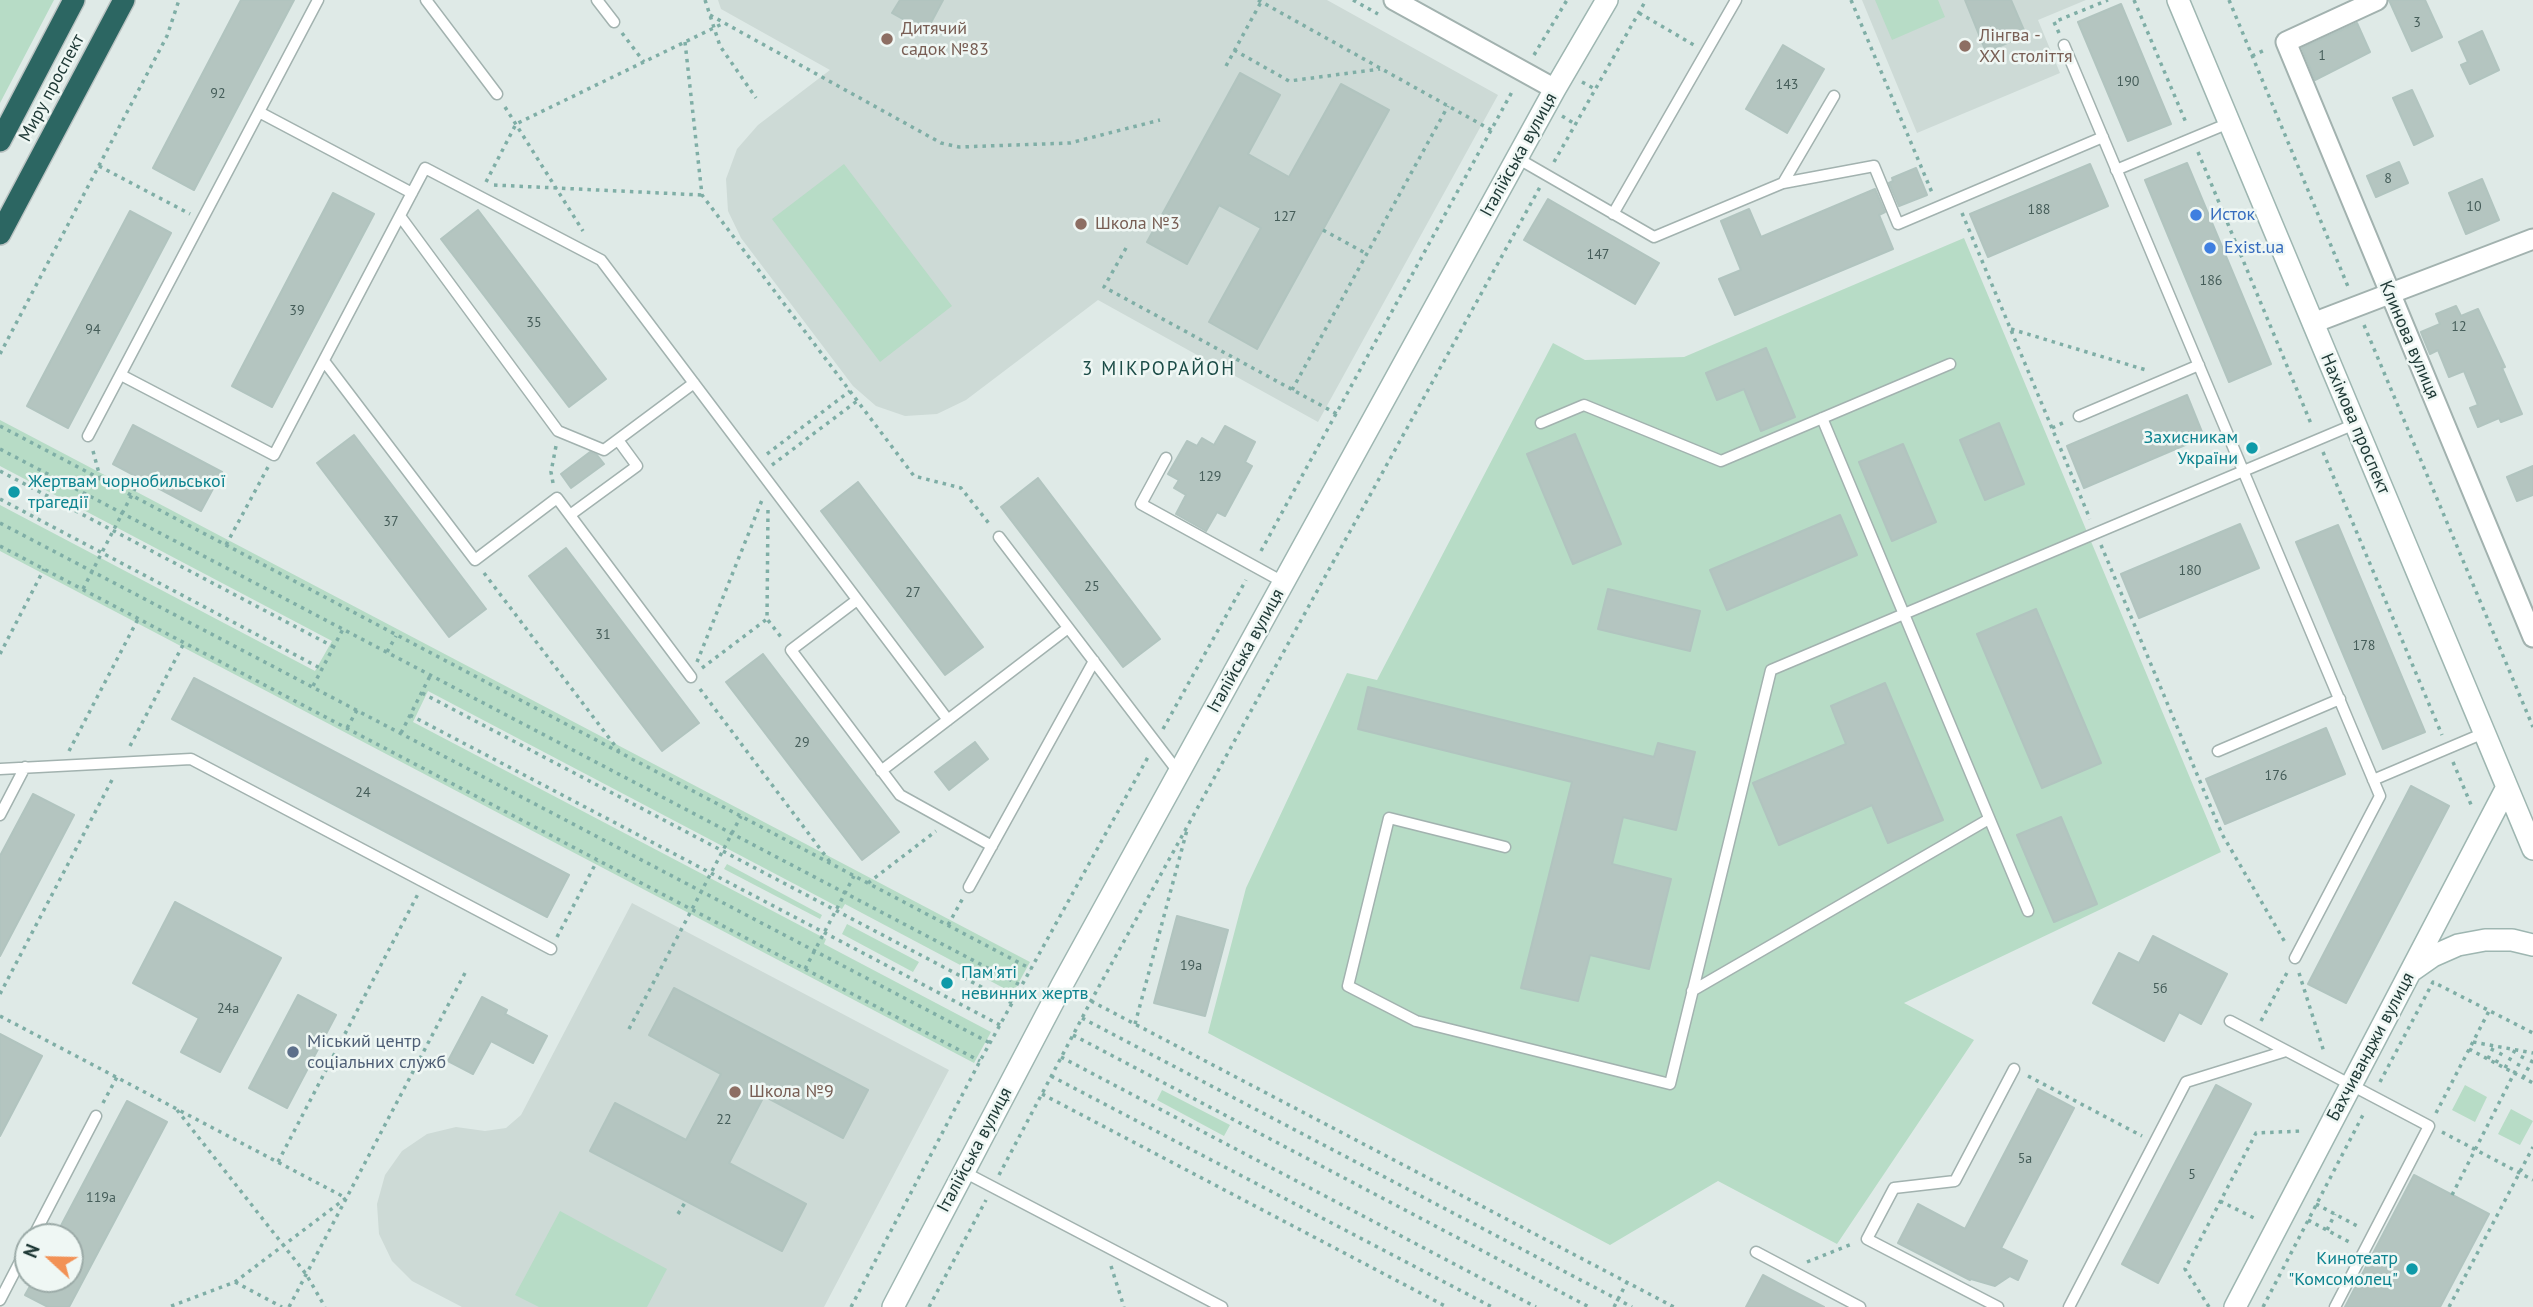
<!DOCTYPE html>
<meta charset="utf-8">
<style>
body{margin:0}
#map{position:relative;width:2533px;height:1307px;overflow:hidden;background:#dfeae7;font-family:"PT Sans",sans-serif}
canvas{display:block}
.north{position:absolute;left:14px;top:1223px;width:70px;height:70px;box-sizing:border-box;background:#eff7f4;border:2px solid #9caba8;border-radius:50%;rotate:292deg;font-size:19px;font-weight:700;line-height:28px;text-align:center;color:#203a37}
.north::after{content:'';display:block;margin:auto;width:24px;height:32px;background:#f29155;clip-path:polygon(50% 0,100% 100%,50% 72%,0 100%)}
</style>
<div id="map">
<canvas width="2533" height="1307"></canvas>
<div class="north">N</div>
</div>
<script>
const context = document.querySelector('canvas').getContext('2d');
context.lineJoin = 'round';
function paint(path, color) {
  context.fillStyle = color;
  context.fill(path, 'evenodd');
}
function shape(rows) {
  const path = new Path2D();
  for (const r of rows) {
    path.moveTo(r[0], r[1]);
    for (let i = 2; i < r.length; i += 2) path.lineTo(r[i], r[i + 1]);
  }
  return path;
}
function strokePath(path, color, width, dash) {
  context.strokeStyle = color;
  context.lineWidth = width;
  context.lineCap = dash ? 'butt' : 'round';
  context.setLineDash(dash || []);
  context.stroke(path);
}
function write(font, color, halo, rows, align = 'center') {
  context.font = font + ' "PT Sans",sans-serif';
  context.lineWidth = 5;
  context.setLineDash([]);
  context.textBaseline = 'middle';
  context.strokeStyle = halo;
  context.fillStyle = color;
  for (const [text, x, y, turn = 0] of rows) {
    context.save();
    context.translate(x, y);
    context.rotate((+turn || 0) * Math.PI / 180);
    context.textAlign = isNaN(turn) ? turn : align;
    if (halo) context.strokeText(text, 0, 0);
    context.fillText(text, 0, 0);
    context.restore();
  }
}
paint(shape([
 [718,0,1327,0,1498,95,1318,422,1098,300,966,400,937,414,905,416,876,406,853,386,741,238,728,211,726,179,737,149,758,125,830,70,721,9],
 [1862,0,2086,0,2038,20,2060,73,1917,133],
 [632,903,949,1070,824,1307,462,1307,412,1281,392,1261,379,1234,377,1204,385,1175,402,1151,427,1134,456,1127,485,1131,506,1128,521,1115]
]), '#cddad6');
paint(shape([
 [0,0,54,0,0,103],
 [1875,0,1938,0,1945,17,1892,40],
 [844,164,952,306,880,362,772,219],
 [1964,238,2221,852,1904,1003,1974,1040,1837,1244,1718,1181,1610,1245,1208,1033,1246,888,1347,673,1377,680,1553,343,1585,360,1684,357],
 [0,420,1030,962,1013,993,845,904,842,909,428,691,413,722,826,939,824,944,991,1032,974,1063,0,551,0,505,315,671,332,641,0,466],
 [727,864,822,915,820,919,724,869],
 [847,924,919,962,913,972,842,934],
 [2465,1085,2487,1097,2475,1122,2452,1110],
 [1162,1090,1230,1125,1224,1136,1157,1100],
 [2511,1109,2533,1121,2520,1145,2498,1134],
 [560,1211,667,1269,647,1307,539,1307,515,1295]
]), '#b7dcc6');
const building = shape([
 [241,0,294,0,194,190,153,168,241,0],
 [900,0,943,0,926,32,892,13,900,0],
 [1965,0,2011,0,2026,35,1986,52,1965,0],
 [2389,0,2425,0,2442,37,2412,51,2389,0],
 [2121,4,2171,124,2128,141,2078,22,2121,4],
 [2357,23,2370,52,2315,80,2302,48,2357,23],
 [2482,31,2499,70,2470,84,2461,65,2468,62,2459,42,2482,31],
 [1783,45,1824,69,1787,133,1746,109,1783,45],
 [1240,73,1280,95,1248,154,1289,177,1341,84,1389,110,1257,349,1209,322,1261,228,1219,205,1187,264,1147,242,1240,73],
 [2412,90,2433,136,2414,145,2393,98,2412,90],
 [2399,162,2408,183,2376,197,2367,176,2399,162],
 [2187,163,2271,364,2229,382,2145,180,2187,163],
 [2090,164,2108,206,1988,257,1970,214,2090,164],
 [1916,168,1927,195,1899,206,1889,183,1893,181,1892,178,1916,168],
 [2482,179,2499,220,2466,234,2449,193,2482,179],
 [1875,189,1885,212,1879,215,1893,249,1735,315,1719,279,1741,270,1721,221,1749,209,1761,237,1875,189],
 [333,193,374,214,272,407,232,386,333,193],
 [1548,199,1659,263,1635,304,1524,240,1548,199],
 [478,210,606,379,569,407,441,239,478,210],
 [130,211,171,233,68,428,27,406,130,211],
 [2456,306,2461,316,2478,309,2505,367,2502,368,2522,414,2501,422,2499,418,2478,427,2470,408,2478,405,2464,371,2449,377,2438,350,2430,354,2421,332,2440,324,2436,314,2456,306],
 [1766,348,1795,417,1761,431,1744,389,1717,400,1706,373,1766,348],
 [2187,395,2204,437,2084,488,2067,446,2187,395],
 [1999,423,2024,484,1985,500,1960,440,1999,423],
 [133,425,222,472,201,511,113,464,133,425],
 [1225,426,1255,442,1245,462,1252,466,1225,516,1217,512,1206,531,1176,514,1186,495,1174,488,1179,480,1168,474,1187,441,1197,446,1202,438,1214,445,1225,426],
 [1575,434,1621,544,1573,564,1527,454,1575,434],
 [354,435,486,609,449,637,317,463,354,435],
 [1903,444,1936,522,1892,541,1859,462,1903,444],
 [590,452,597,455,604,464,571,488,561,474,590,452],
 [2533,466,2533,495,2517,501,2507,477,2533,466],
 [1038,478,1160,639,1123,667,1001,507,1038,478],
 [858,482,983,647,945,675,821,511,858,482],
 [1840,515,1857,555,1727,610,1710,570,1840,515],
 [2240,524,2259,568,2139,618,2121,574,2240,524],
 [2338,525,2425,732,2383,749,2296,542,2338,525],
 [566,548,699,723,662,751,529,576,566,548],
 [1608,589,1700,611,1690,651,1598,629,1608,589],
 [2036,609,2101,763,2042,788,1977,634,2036,609],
 [763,654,899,832,862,860,726,682,763,654],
 [194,678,569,875,547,917,172,719,194,678],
 [1885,683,1943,820,1888,843,1872,805,1779,845,1753,783,1846,744,1831,706,1885,683],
 [1368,687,1654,757,1658,743,1695,752,1676,830,1623,817,1612,864,1671,879,1649,969,1590,955,1578,1001,1521,988,1572,782,1358,729,1368,687],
 [2326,728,2345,774,2225,824,2206,779,2326,728],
 [975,742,988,759,949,790,935,772,975,742],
 [2411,786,2449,806,2346,1003,2308,984,2411,786],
 [33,794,74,815,0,956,0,856,33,794],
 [2061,817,2097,904,2054,922,2017,835,2061,817],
 [175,902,281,958,220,1072,181,1052,199,1018,133,983,175,902],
 [1177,916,1228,930,1205,1016,1154,1003,1177,916],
 [2153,936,2227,974,2201,1024,2179,1012,2164,1041,2093,1003,2119,953,2139,963,2153,936],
 [674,988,868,1090,843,1138,764,1096,729,1163,806,1204,782,1251,590,1151,615,1103,686,1140,721,1074,649,1035,674,988],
 [298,995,336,1015,287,1108,249,1088,298,995],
 [482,997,507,1010,505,1014,547,1036,533,1063,491,1041,473,1074,448,1061,482,997],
 [0,1034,42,1056,0,1136,0,1034],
 [2216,1085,2251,1104,2158,1283,2122,1264,2216,1085],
 [2038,1089,2074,1108,2001,1248,2027,1261,2018,1280,2010,1276,1995,1286,1971,1279,1970,1280,1898,1243,1918,1204,1965,1229,2038,1089],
 [127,1101,167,1122,69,1307,48,1307,25,1295,34,1279,70,1279,70,1237,55,1237,127,1101],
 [2414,1175,2489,1214,2440,1307,2345,1307,2414,1175],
 [1763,1275,1789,1289,1824,1307,1746,1307,1763,1275]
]);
paint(building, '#b4c5c0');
strokePath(building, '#b1c4bf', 2);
const lane = shape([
 [426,0,497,94],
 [597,0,614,22],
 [2064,45,2380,796,2295,958],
 [259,112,412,193],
 [1517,158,1654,237,1783,183,1874,166,1898,224,2103,137],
 [2116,170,2229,123],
 [1783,183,1834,96],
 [1613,214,1736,0],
 [400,216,558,431,604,450,694,383],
 [324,361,475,560,557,498,691,677],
 [121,375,274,455,425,168,601,260,948,720],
 [2079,416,2199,365],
 [1822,418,2028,911],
 [1541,423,1584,405,1721,461,1950,364],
 [88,436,318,0],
 [1166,458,1141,504,1283,582],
 [570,515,637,466,618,440],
 [999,537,1179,773],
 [857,600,791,650,900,795,992,846],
 [2218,751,2340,699],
 [0,769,191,759,551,949],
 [881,771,1068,628],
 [2373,780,2484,733],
 [0,815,25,767],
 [1505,847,1389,818,1348,986,1416,1021,1670,1084,1771,670,2355,424],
 [969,887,1094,661],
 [1692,991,1989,819],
 [2230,1021,2429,1126,2335,1307],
 [964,1172,1222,1307],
 [33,1237,96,1116],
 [1756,1252,1860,1307],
 [0,1300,28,1246],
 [1998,1307,1867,1239,1894,1188,1955,1181,2014,1069],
 [2069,1307,2186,1082,2286,1051]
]);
const street = shape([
 [1394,0,1555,89],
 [2377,0,2286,42,2533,637],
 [2313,323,2533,239]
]);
const secondary = shape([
 [2178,0,2533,849],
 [2413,970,2433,956,2458,945,2485,940,2512,940,2533,945],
 [893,1307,1062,985,1555,89,1607,0],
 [2235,1307,2507,787]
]);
const highway = shape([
 [0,141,74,0],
 [0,234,124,0]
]);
strokePath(lane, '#a2b2af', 13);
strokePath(street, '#a2b2af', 23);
strokePath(secondary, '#9eb6b1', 24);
strokePath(highway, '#bcc4c3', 24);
strokePath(shape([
 [705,0,720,46,756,98],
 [1258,0,1493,131],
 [1353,0,1378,14],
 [1851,0,1933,195],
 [2134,0,2187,125],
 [2229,0,2349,289],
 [1639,13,1694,45],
 [710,15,941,143,959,147,1070,143,1160,120],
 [622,33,644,62],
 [2059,33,2054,22,2108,0],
 [685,42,702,195,914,476,961,488,991,526],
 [1234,50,1289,81,1380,69],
 [1534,55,1567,0],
 [2252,56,2267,49],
 [1226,66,1261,2],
 [1582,82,1595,89],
 [505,107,583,231],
 [1562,116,1575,124],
 [2198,152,2312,426],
 [1554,162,1646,0],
 [99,166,190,214],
 [486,182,516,124,724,23],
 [494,185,702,195],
 [1962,213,2090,519],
 [1323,230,1367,254],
 [1126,248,1104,287,1337,414],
 [2364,325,2533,727],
 [2011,329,2146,370],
 [0,354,167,36,179,0],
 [1292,390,1448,106],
 [0,426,1031,969],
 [2052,428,2067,421],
 [0,449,1022,986],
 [93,451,100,477],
 [2323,452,2442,735],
 [767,454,850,391],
 [772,465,857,401],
 [0,471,334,647],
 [553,483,551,472,556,446],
 [0,499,322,669],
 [768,510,767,619,781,637],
 [0,523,990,1043],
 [226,545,268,467],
 [2101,545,2222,834,2286,944],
 [0,546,980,1061],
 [1261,551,1513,90],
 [484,573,619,751],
 [83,589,140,479],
 [387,652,396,636],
 [0,654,44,569],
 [697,662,762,500],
 [702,668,767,619],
 [313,686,343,629],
 [700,689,830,862],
 [422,693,1012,1003],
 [410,715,1000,1025],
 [347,728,357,710],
 [1163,729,1246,580],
 [401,733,430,676],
 [130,746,184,643],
 [69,751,138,619],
 [2453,762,2472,807],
 [868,883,936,831],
 [948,925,963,898],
 [557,937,597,861],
 [805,969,854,876],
 [2299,973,2324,1052],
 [0,994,113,778],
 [1091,1001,1674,1307],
 [0,1016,346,1198,235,1282,169,1307],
 [1082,1018,1632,1307],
 [2261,1021,2289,969],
 [1135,1024,1187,830],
 [629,1029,741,816],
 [1073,1035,1589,1307],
 [2473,1042,2533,1053],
 [2469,1049,2533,1083],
 [1061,1057,1536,1307],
 [2488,1059,2494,1046],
 [312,1062,325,1069],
 [2496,1063,2504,1048],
 [2505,1068,2515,1050],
 [1051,1076,1492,1307],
 [2028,1076,2142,1136],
 [2523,1078,2533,1059],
 [2380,1082,2433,982,2533,1033],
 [1042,1094,1447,1307],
 [103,1103,117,1077],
 [177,1110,306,1274,325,1307],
 [2436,1113,2489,1011],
 [2442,1132,2533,1180],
 [278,1162,418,894],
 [999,1175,1091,1001,1540,187],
 [2452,1195,2525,1052],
 [2220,1201,2256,1219],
 [2316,1204,2361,1228],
 [678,1214,686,1201],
 [2308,1220,2353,1244],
 [2327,1230,2335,1214],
 [1807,1262,1852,1244],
 [1111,1266,1124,1307],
 [235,1282,282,1307],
 [289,1307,465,973],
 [851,1307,980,1061,1148,757],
 [929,1307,986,1200],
 [1614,1307,1627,1282],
 [2209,1307,2185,1269,2256,1133,2302,1131],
 [2263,1307,2365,1111],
 [2449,1307,2533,1147]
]), '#7faea6', 3.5, [3.5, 5]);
strokePath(lane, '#fff', 10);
strokePath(street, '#fff', 19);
strokePath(secondary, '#fff', 21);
strokePath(highway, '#2c6662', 21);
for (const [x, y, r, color] of [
 [887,39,7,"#8d6e63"],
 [1965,46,7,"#8d6e63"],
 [2196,215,7,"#3f7fe0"],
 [1081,224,7,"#8d6e63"],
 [2210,248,7,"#3f7fe0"],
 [2252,448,7,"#0f9aa8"],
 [14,492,7,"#0f9aa8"],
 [947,983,7,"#0f9aa8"],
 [293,1052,7,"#5c6f8a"],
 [735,1092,7,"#8d6e63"],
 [2412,1269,7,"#0f9aa8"]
]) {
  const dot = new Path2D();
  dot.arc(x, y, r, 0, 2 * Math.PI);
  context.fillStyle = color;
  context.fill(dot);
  strokePath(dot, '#eff7f4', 2.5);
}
write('14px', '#455d59', null, [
 ["3",2417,23],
 ["1",2322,56],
 ["190",2128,82],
 ["143",1787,85],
 ["92",218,94],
 ["8",2388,179],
 ["10",2474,207],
 ["188",2039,210],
 ["127",1285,217],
 ["147",1598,255],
 ["186",2211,281],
 ["39",297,311],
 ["35",534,323],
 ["12",2459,327],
 ["94",93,330],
 ["129",1210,477],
 ["37",391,522],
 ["180",2190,571],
 ["25",1092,587],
 ["27",913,593],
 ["31",603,635],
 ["178",2364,646],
 ["29",802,743],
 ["176",2276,776],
 ["24",363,793],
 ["19а",1191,966],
 ["5б",2160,989],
 ["24а",228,1009],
 ["22",724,1120],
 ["5а",2025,1159],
 ["5",2192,1175],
 ["119а",101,1198]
]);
write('18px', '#785e54', '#eff7f4', [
 ["Дитячий",901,29],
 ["садок №83",901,50],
 ["Лінгва -",1979,36],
 ["XXI століття",1979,57],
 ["Школа №3",1095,224],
 ["Школа №9",749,1092]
], 'left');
write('18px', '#203a37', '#eff7f4', [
 ["Миру проспект",52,88,-62],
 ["Італійська вулиця",1519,155,-61],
 ["Клинова вулиця",2409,340,67],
 ["Нахімова проспект",2355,424,67],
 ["Італійська вулиця",1246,651,-61],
 ["Бахчиванджи вулиця",2371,1047,-62],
 ["Італійська вулиця",975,1150,-62]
]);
write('18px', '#366cbe', '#eff7f4', [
 ["Исток",2210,215],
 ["Exist.ua",2224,248]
], 'left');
write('18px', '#0d838f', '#eff7f4', [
 ["Захисникам",2238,438],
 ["України",2238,459],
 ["Жертвам чорнобильської",28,482,"left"],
 ["трагедії",28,503,"left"],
 ["Пам'яті",961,973,"left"],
 ["невинних жертв",961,994,"left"],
 ["Кинотеатр",2398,1259],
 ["\"Комсомолец\"",2398,1280]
], 'right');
write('18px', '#4e5e75', '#eff7f4', [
 ["Міський центр",307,1042],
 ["соціальних служб",307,1063]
], 'left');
context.letterSpacing = '2px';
write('19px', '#1c4c47', '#eff7f4', [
 ["3 МІКРОРАЙОН",1159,370]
]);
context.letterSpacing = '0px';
</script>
